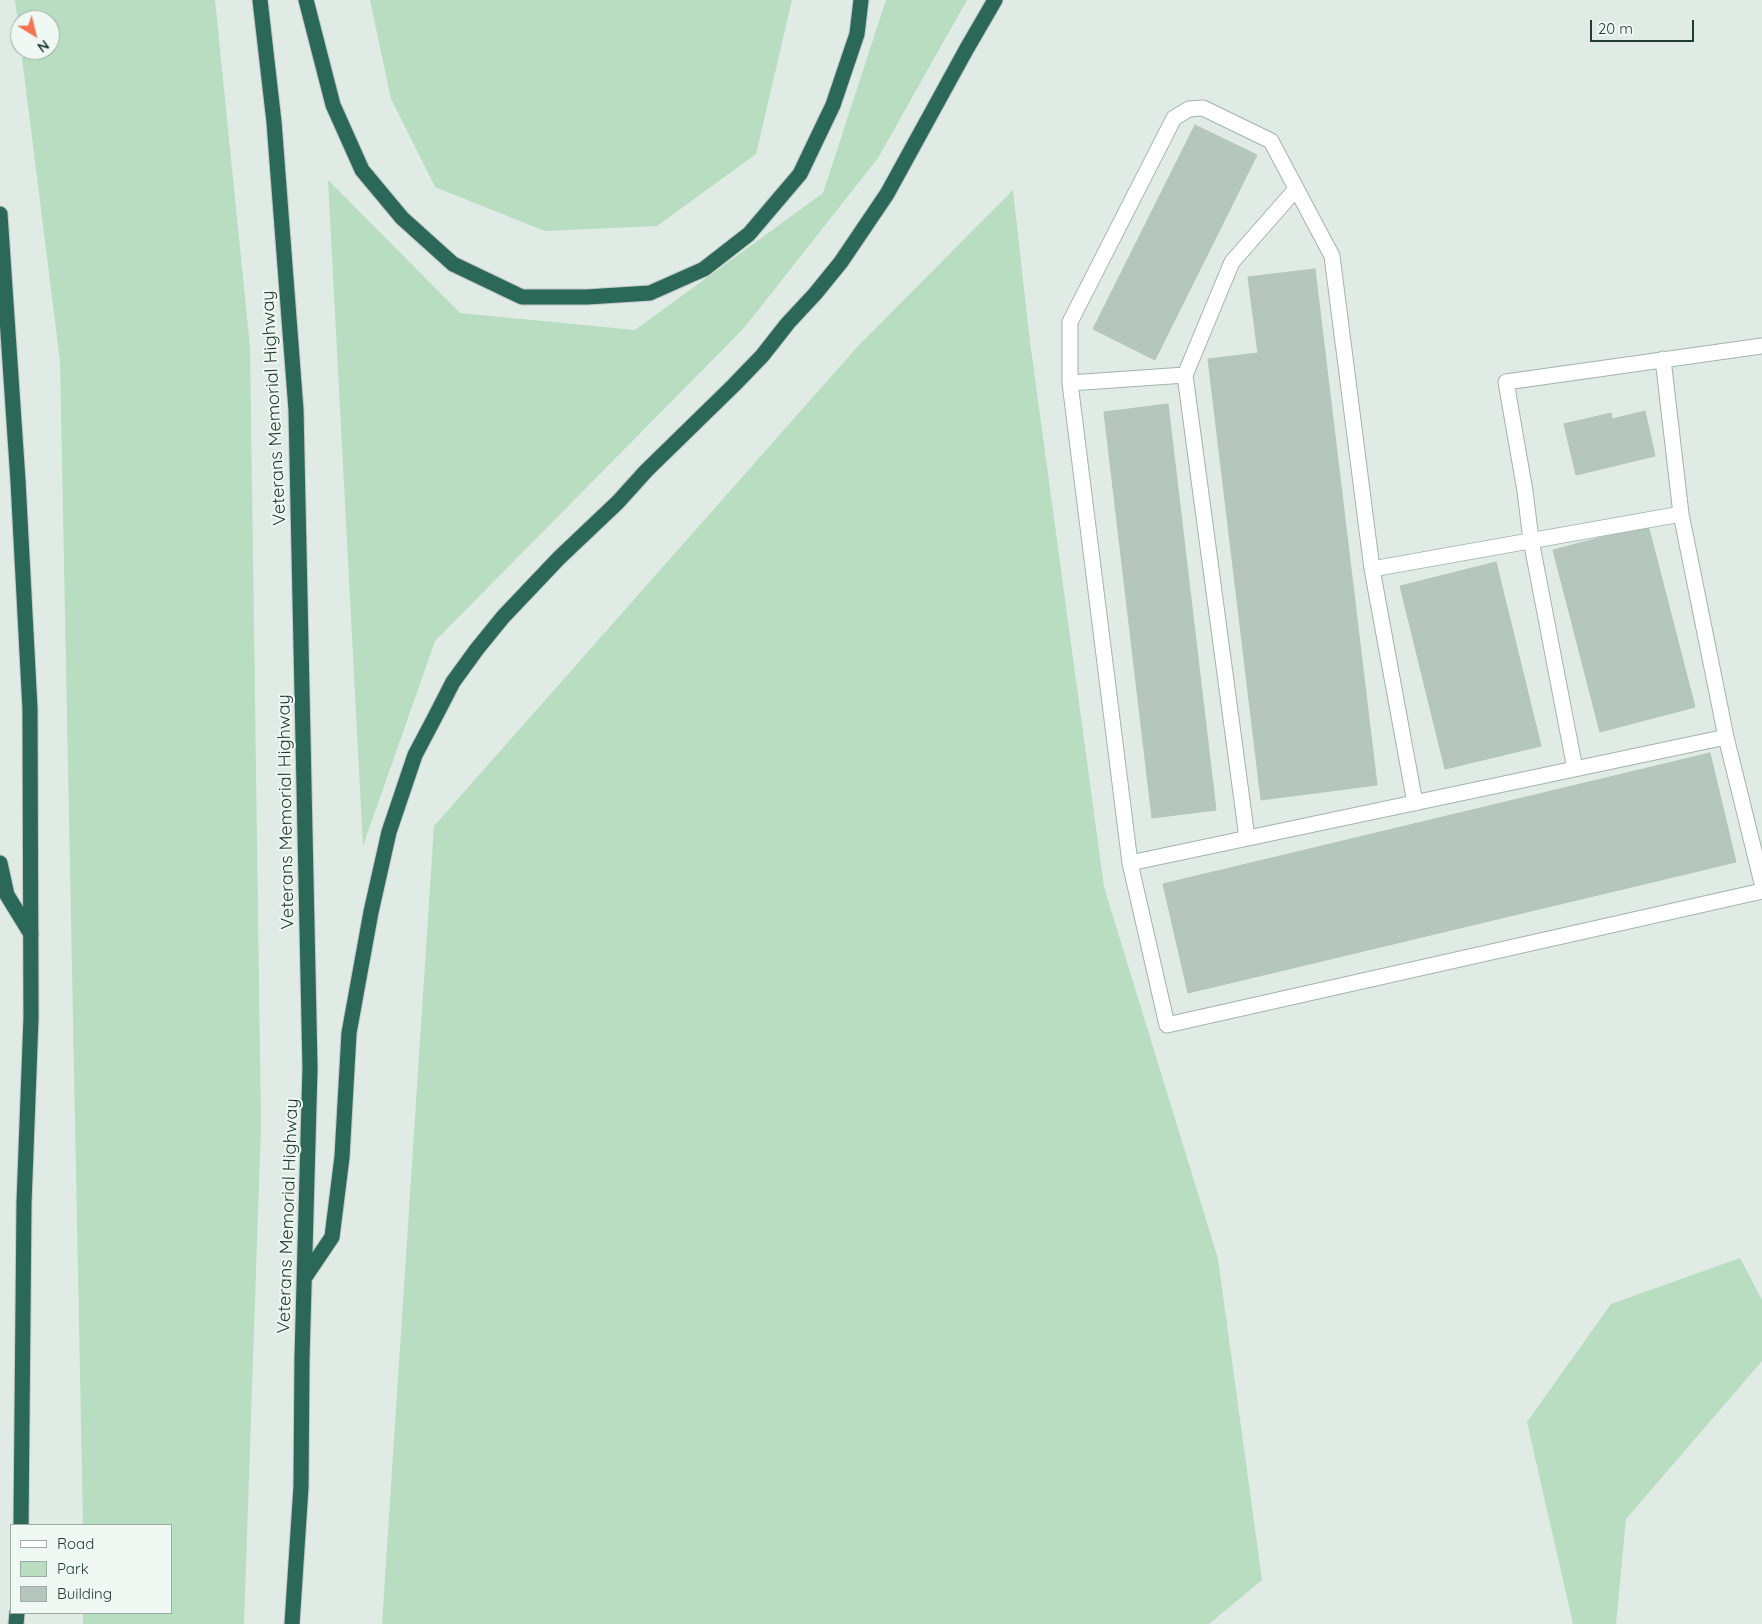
<!DOCTYPE html>
<style>
body{margin:0}
#map{position:relative;width:1762px;height:1624px;overflow:hidden;background:#e0ebe5;font-family:Quicksand,sans-serif}
canvas{display:block}
.legend{position:absolute;left:10px;top:1524px;width:162px;height:90px;box-sizing:border-box;background:#f0f8f3;border:1px solid #9daca6;margin:0;padding:6px 9px;list-style:none;font-size:15px;color:#203b33}
.legend li{display:flex;align-items:center;gap:10px;height:25px}
.legend b{width:25px;border:1px solid #9daca6}
.north{position:absolute;left:10px;top:10px;width:50px;height:50px;box-sizing:border-box;background:#f0f8f3;border:1px solid #9daca6;border-radius:50%;rotate:144deg;font-size:14px;font-weight:700;line-height:20px;text-align:center;color:#203b33}
.north::after{content:'';display:block;margin:auto;width:18px;height:22px;background:#f47355;clip-path:polygon(50% 0,100% 100%,50% 72%,0 100%)}
.scale{position:absolute;left:1590px;top:20px;width:104px;height:22px;box-sizing:border-box;border:2px solid #203b33;border-top:0;padding-left:6px;font-size:15px;line-height:18px;white-space:nowrap;color:#203b33;-webkit-text-stroke:4px #f0f8f3;paint-order:stroke}
</style>
<div id="map">
<canvas width="1762" height="1624"></canvas>
<ul class="legend">
<li><b style="height:6px;background:#fff"></b>Road</li>
<li><b style="height:14px;background:#b8ddc0"></b>Park</li>
<li><b style="height:14px;background:#b5c6be"></b>Building</li>
</ul>
<div class="north">N</div>
<div class="scale">20 m</div>
</div>
<script>
const context = document.querySelector('canvas').getContext('2d');
context.lineJoin = 'round';
function paint(path, color) {
  context.fillStyle = color;
  context.fill(path, 'evenodd');
}
function shape(rows) {
  const path = new Path2D();
  for (const r of rows) {
    path.moveTo(r[0], r[1]);
    for (let i = 2; i < r.length; i += 2) path.lineTo(r[i], r[i + 1]);
  }
  return path;
}
function strokePath(path, color, width, dash) {
  context.strokeStyle = color;
  context.lineWidth = width;
  context.lineCap = dash ? 'butt' : 'round';
  context.setLineDash(dash || []);
  context.stroke(path);
}
function write(font, color, halo, rows, align = 'center') {
  context.font = font + ' Quicksand,sans-serif';
  context.lineWidth = 4;
  context.setLineDash([]);
  context.textBaseline = 'middle';
  context.strokeStyle = halo;
  context.fillStyle = color;
  for (const [text, x, y, turn = 0] of rows) {
    context.save();
    context.translate(x, y);
    context.rotate((+turn || 0) * Math.PI / 180);
    context.textAlign = isNaN(turn) ? turn : align;
    if (halo) context.strokeText(text, 0, 0);
    context.fillText(text, 0, 0);
    context.restore();
  }
}
paint(shape([
 [15,0,215,0,250,347,261,1124,244,1624,83,1624,83,1613,171,1613,171,1525,83,1525,60,361,21,50,50,50,50,20,20,20,20,39],
 [370,0,792,0,756,154,657,226,545,231,435,187,391,99],
 [886,0,967,0,878,158,744,328,435,641,363,846,328,180,460,313,635,330,823,193],
 [1013,190,1029,334,1104,887,1218,1259,1262,1580,1209,1624,382,1624,434,826,858,346],
 [1740,1258,1762,1300,1762,1361,1626,1519,1616,1624,1573,1624,1527,1422,1611,1304]
]), '#b8ddc0');
const building = shape([
 [1195,125,1257,155,1155,360,1093,329,1195,125],
 [1315,269,1377,785,1261,800,1208,359,1258,353,1248,277,1315,269],
 [1168,404,1216,810,1152,818,1104,412,1168,404],
 [1645,411,1655,456,1576,475,1564,424,1611,413,1612,419,1645,411],
 [1648,525,1695,707,1600,732,1553,550,1648,525],
 [1496,562,1541,746,1445,769,1400,586,1496,562],
 [1710,753,1736,862,1188,993,1163,884,1710,753]
]);
paint(building, '#b5c6be');
strokePath(building, '#b2c5bc', 1);
const minor = shape([
 [1663,359,1681,514,1726,737,1762,883],
 [1070,383,1185,375],
 [1681,514,1372,569,1332,256,1271,141,1203,108,1189,109,1174,118,1070,322,1070,383,1130,863,1167,1025,1762,891],
 [1372,569,1415,803],
 [1575,769,1531,540,1525,491,1506,382,1762,346],
 [1247,838,1185,375,1232,262,1296,189],
 [1130,863,1726,737]
]);
const highway = shape([
 [260,0,274,122,296,410,310,1068,302,1358,301,1487,292,1624],
 [306,0,333,105,362,170,402,218,453,264,522,297,587,297,650,293,704,269,749,234,800,174,833,105,857,34,861,0],
 [0,214,18,481,30,709,31,1018,24,1203,21,1525],
 [0,863,7,895,31,934],
 [305,1277,332,1237,342,1157,349,1033,371,912,389,832,415,755,434,719,453,682,477,649,503,617,559,558,618,502,646,471,734,385,762,356,788,323,815,294,841,262,887,194,966,50,995,0],
 [16,1624,17,1613]
]);
strokePath(minor, '#a3b3ac', 17);
strokePath(highway, '#c1c8c6', 17);
strokePath(minor, '#fff', 15);
strokePath(highway, '#2c6858', 15);
write('18px', '#203b33', '#f0f8f3', [
 ["Veterans Memorial Highway",274,408,-93],
 ["Veterans Memorial Highway",286,812,-91],
 ["Veterans Memorial Highway",288,1216,-88]
]);
</script>
